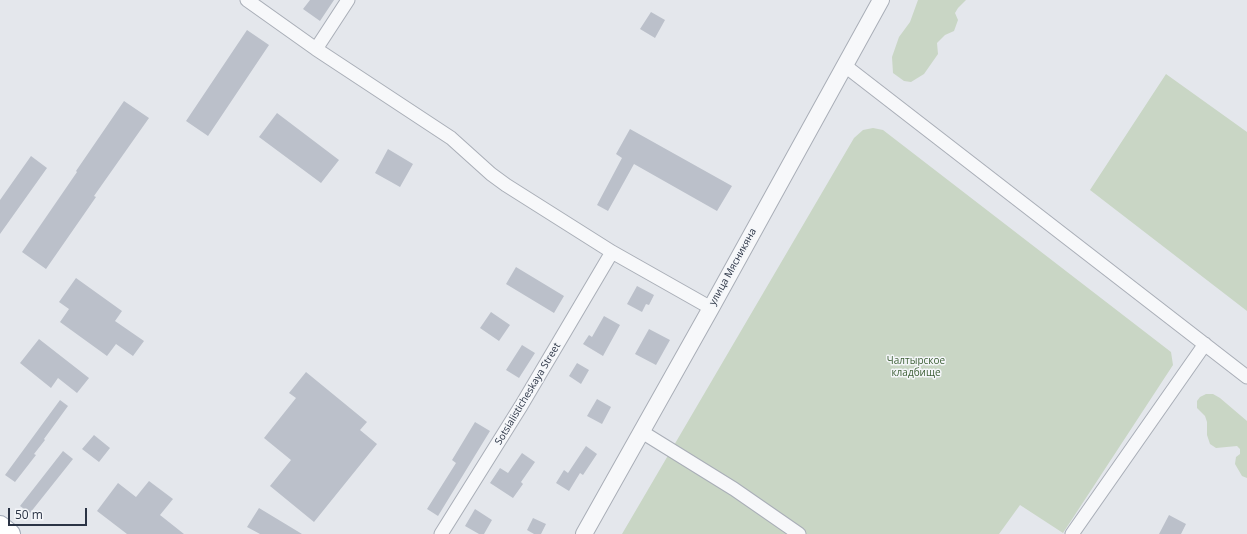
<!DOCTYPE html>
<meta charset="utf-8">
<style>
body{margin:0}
#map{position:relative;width:1247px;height:534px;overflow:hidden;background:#e4e7ec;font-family:"Open Sans",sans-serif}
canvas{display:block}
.scale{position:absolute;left:8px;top:508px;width:79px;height:18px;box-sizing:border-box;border:2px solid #2b3445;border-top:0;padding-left:5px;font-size:12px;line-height:14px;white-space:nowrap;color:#2b3445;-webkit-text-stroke:3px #f4f6f9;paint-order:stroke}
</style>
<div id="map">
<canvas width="1247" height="534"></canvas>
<div class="scale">50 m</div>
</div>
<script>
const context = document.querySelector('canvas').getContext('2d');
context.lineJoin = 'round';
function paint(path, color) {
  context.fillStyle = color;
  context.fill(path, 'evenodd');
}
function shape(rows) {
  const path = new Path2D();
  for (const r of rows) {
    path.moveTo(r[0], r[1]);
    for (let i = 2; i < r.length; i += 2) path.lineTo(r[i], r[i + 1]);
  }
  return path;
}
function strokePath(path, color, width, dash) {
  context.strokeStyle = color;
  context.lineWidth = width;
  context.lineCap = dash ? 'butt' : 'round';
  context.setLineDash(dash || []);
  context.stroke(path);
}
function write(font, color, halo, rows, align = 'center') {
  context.font = font + ' "Open Sans",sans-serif';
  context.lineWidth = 3;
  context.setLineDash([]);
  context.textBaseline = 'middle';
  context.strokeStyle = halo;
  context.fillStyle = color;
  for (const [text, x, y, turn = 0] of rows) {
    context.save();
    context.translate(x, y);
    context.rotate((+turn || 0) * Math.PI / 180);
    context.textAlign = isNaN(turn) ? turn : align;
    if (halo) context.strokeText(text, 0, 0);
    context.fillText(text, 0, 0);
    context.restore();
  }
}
paint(shape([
 [918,0,966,0,958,8,955,13,958,20,954,31,945,35,937,43,938,54,924,74,911,82,904,81,893,73,892,57,899,37,910,22],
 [1166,74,1247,132,1247,311,1090,190],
 [873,128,883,130,1171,352,1173,365,1063,533,1020,505,999,534,622,534,854,138,863,130],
 [1206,394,1213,394,1220,398,1247,421,1247,478,1242,476,1235,464,1236,457,1240,454,1240,449,1237,446,1216,448,1210,444,1207,435,1207,422,1205,416,1197,408,1197,401,1200,397]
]), '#c9d6c5');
paint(shape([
 [310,0,334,0,320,21,303,9],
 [651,12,665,20,655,38,640,29],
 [247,30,269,45,208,136,186,121],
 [124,101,149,118,94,196,96,197,46,269,22,252,77,172,76,171],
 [277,113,339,160,321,183,259,137],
 [630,129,732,186,717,211,634,164,608,211,597,205,622,158,616,154],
 [388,149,413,164,400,187,375,173],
 [31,156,47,168,0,234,0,200],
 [516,267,564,296,554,313,506,284],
 [76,278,122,311,115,321,144,341,133,356,116,344,107,356,60,322,69,309,59,302],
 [637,286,654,295,649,305,646,304,642,312,627,304],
 [491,312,510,325,499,341,480,328],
 [604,316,620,325,603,356,583,344,589,335,592,337],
 [649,329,670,340,656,365,635,354],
 [39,339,89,378,77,393,58,378,51,388,20,363],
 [522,345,535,353,519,378,506,370],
 [577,363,589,370,581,384,569,376],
 [306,372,367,422,360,430,377,444,314,522,270,486,291,460,264,438,296,398,289,393],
 [597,399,611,407,602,424,587,416],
 [60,400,68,406,44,439,45,440,34,454,36,455,15,482,5,475],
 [475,422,490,431,438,516,427,509,456,463,452,460],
 [94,435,110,448,99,462,82,449],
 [586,446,597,454,583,475,580,473,569,491,556,483,564,470,568,473],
 [63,451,73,459,30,513,20,506],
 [522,453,535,462,521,482,523,484,513,498,490,483,500,468,508,473],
 [149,481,173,499,160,515,184,534,127,534,97,511,118,483,136,497],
 [259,508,302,534,260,534,247,527],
 [475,509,492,520,484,534,479,534,465,526],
 [1169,515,1186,524,1181,534,1159,534],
 [533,518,546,524,541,534,534,534,527,530]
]), '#bbc0ca');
const minor = shape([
 [247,0,316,49,451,138,491,174,506,185,612,252,711,308],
 [316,49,348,0],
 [844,65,1247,377],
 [642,432,734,489,799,534],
 [441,534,521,406,612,252],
 [1072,534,1205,344]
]);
const tertiary = shape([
 [584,534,711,308,881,0]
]);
const primary = shape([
 [0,526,10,534]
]);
strokePath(minor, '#a9aeb7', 15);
strokePath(tertiary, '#a9aeb7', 18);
strokePath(primary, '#a3abb8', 22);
strokePath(minor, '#f7f8fa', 13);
strokePath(tertiary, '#f7f8fa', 16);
strokePath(primary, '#fff', 20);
write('10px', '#2b3445', '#f4f6f9', [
 ["улица Мясникяна",733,267,-61],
 ["Sotsialisticheskaya Street",528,394,-59]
]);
write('10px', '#3f6138', '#f4f6f9', [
 ["Чалтырское",916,361],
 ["кладбище",916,373]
]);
</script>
